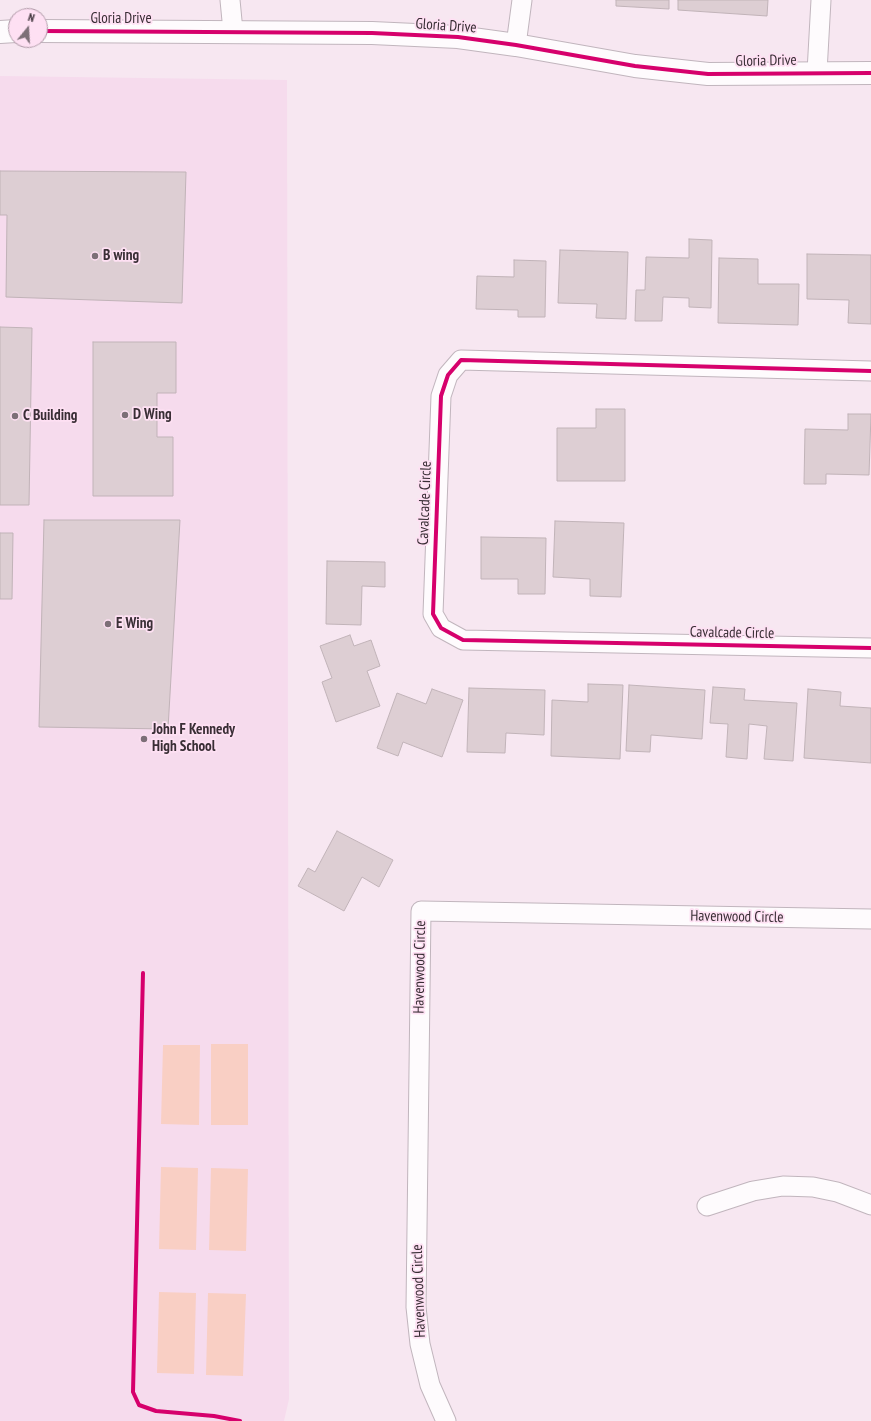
<!DOCTYPE html>
<style>
body{margin:0}
#map{position:relative;width:871px;height:1421px;overflow:hidden;background:#f7e7f1;font-family:"PT Sans Narrow",sans-serif}
canvas{display:block}
.north{position:absolute;left:8px;top:8px;width:40px;height:40px;box-sizing:border-box;background:#fee0f3;border:1px solid #af99a7;border-radius:50%;rotate:18deg;font-size:11px;font-weight:700;line-height:16px;text-align:center;color:#392e35}
.north::after{content:'';display:block;margin:auto;width:14px;height:18px;background:#7c6f77;clip-path:polygon(50% 0,100% 100%,50% 72%,0 100%)}
</style>
<div id="map">
<canvas width="871" height="1421"></canvas>
<div class="north">N</div>
</div>
<script>
const context = document.querySelector('canvas').getContext('2d');
context.lineJoin = 'round';
function paint(path, color) {
  context.fillStyle = color;
  context.fill(path, 'evenodd');
}
function shape(rows) {
  const path = new Path2D();
  for (const r of rows) {
    path.moveTo(r[0], r[1]);
    for (let i = 2; i < r.length; i += 2) path.lineTo(r[i], r[i + 1]);
  }
  return path;
}
function strokePath(path, color, width, dash) {
  context.strokeStyle = color;
  context.lineWidth = width;
  context.lineCap = dash ? 'butt' : 'round';
  context.setLineDash(dash || []);
  context.stroke(path);
}
function write(font, color, halo, rows, align = 'center') {
  context.font = font + ' "PT Sans Narrow",sans-serif';
  context.lineWidth = 3.5;
  context.setLineDash([]);
  context.textBaseline = 'middle';
  context.strokeStyle = halo;
  context.fillStyle = color;
  for (const [text, x, y, turn = 0] of rows) {
    context.save();
    context.translate(x, y);
    context.rotate((+turn || 0) * Math.PI / 180);
    context.textAlign = isNaN(turn) ? turn : align;
    if (halo) context.strokeText(text, 0, 0);
    context.fillText(text, 0, 0);
    context.restore();
  }
}
paint(shape([
 [0,76,287,80,289,1399,284,1421,0,1421]
]), '#f6dbed');
paint(shape([
 [211,1044,248,1044,248,1125,211,1125],
 [163,1045,200,1045,199,1125,161,1124],
 [161,1167,198,1168,196,1250,159,1249],
 [211,1168,248,1169,246,1251,209,1250],
 [159,1292,196,1293,194,1374,157,1373],
 [208,1293,246,1294,243,1376,206,1375]
]), '#f9cfc4');
const building = shape([
 [616,0,669,0,669,9,616,6,616,0],
 [678,0,768,0,767,16,678,10,678,0],
 [0,171,186,172,182,303,6,297,7,215,0,215,0,171],
 [689,239,712,240,711,308,689,307,689,298,663,297,662,321,635,321,636,290,645,290,646,257,689,258,689,239],
 [560,250,628,252,626,319,596,318,597,304,558,303,560,250],
 [807,254,871,255,871,324,848,323,849,300,807,299,807,254],
 [719,258,758,259,758,284,799,284,798,325,718,323,719,258],
 [514,260,546,261,545,317,518,317,518,310,476,309,477,276,514,277,514,260],
 [0,327,32,328,29,505,0,505,0,327],
 [93,342,176,342,176,393,157,393,157,437,173,437,173,496,93,496,93,342],
 [596,409,625,409,625,481,557,481,557,428,596,428,596,409],
 [848,414,871,414,869,475,826,474,826,484,804,484,805,429,848,430,848,414],
 [44,520,180,520,168,729,39,727,44,520],
 [555,521,624,523,621,597,590,596,590,579,553,577,555,521],
 [0,533,13,533,12,599,0,599,0,533],
 [481,537,546,538,545,594,518,594,518,579,481,579,481,537],
 [327,561,385,562,385,587,362,586,361,625,326,624,327,561],
 [350,635,354,646,371,640,380,666,367,671,380,706,336,722,322,682,332,678,320,646,350,635],
 [588,684,623,685,620,759,551,756,552,700,588,702,588,684],
 [629,685,705,690,702,739,651,735,650,752,626,751,629,685],
 [713,687,745,689,744,700,797,703,793,761,764,759,767,726,749,724,747,759,726,757,728,724,710,723,713,687],
 [469,688,545,690,544,735,506,733,505,753,467,752,469,688],
 [432,689,463,700,442,757,403,742,398,756,377,748,397,693,426,704,432,689],
 [808,689,841,692,840,706,871,708,871,763,804,758,808,689],
 [337,831,393,860,379,887,362,877,344,911,298,886,308,868,315,872,337,831]
]);
paint(building, '#ddced3');
strokePath(building, '#c1b3b8', 1);
const minor = shape([
 [230,0,233,31],
 [516,45,522,0],
 [817,72,821,0],
 [871,371,461,360,448,375,441,396,433,614,441,628,463,640,871,648],
 [707,1206,753,1191,783,1186,813,1187,837,1192,871,1205],
 [446,1421,430,1385,420,1344,416,1307,421,911,871,919]
]);
const tertiary = shape([
 [40,31,372,33,458,37,516,45,635,66,708,74,871,73],
 [0,32,16,31]
]);
strokePath(minor, '#c1b5bd', 21);
strokePath(tertiary, '#c1b5bd', 24);
strokePath(minor, '#fefbfd', 19);
strokePath(tertiary, '#fefbfd', 22);
strokePath(shape([
 [40,31,372,33,458,37,516,45,635,66,708,74,871,73],
 [871,371,461,360,448,375,441,396,433,614,441,628,463,640,871,648],
 [143,973,133,1392,139,1405,156,1411,214,1416,240,1421]
]), '#d6006c', 4);
for (const [x, y, r, color] of [
 [95,256,4,"#7c6f77"],
 [125,415,4,"#7c6f77"],
 [15,416,4,"#7c6f77"],
 [108,624,4,"#7c6f77"],
 [144,739,4,"#7c6f77"]
]) {
  const dot = new Path2D();
  dot.arc(x, y, r, 0, 2 * Math.PI);
  context.fillStyle = color;
  context.fill(dot);
  strokePath(dot, '#fee0f3', 1.5);
}
write('15px', '#392e35', '#fee0f3', [
 ["Gloria Drive",121,19],
 ["Gloria Drive",446,26,4],
 ["Gloria Drive",766,61,-1],
 ["Cavalcade Circle",425,503,-88],
 ["Cavalcade Circle",732,633,1],
 ["Havenwood Circle",737,917,1],
 ["Havenwood Circle",420,967,-89],
 ["Havenwood Circle",419,1291,-92]
]);
write('bold 15px', '#392e35', '#fee0f3', [
 ["B wing",103,256],
 ["D Wing",133,415],
 ["C Building",23,416],
 ["E Wing",116,624],
 ["John F Kennedy",152,730],
 ["High School",152,747]
], 'left');
</script>
